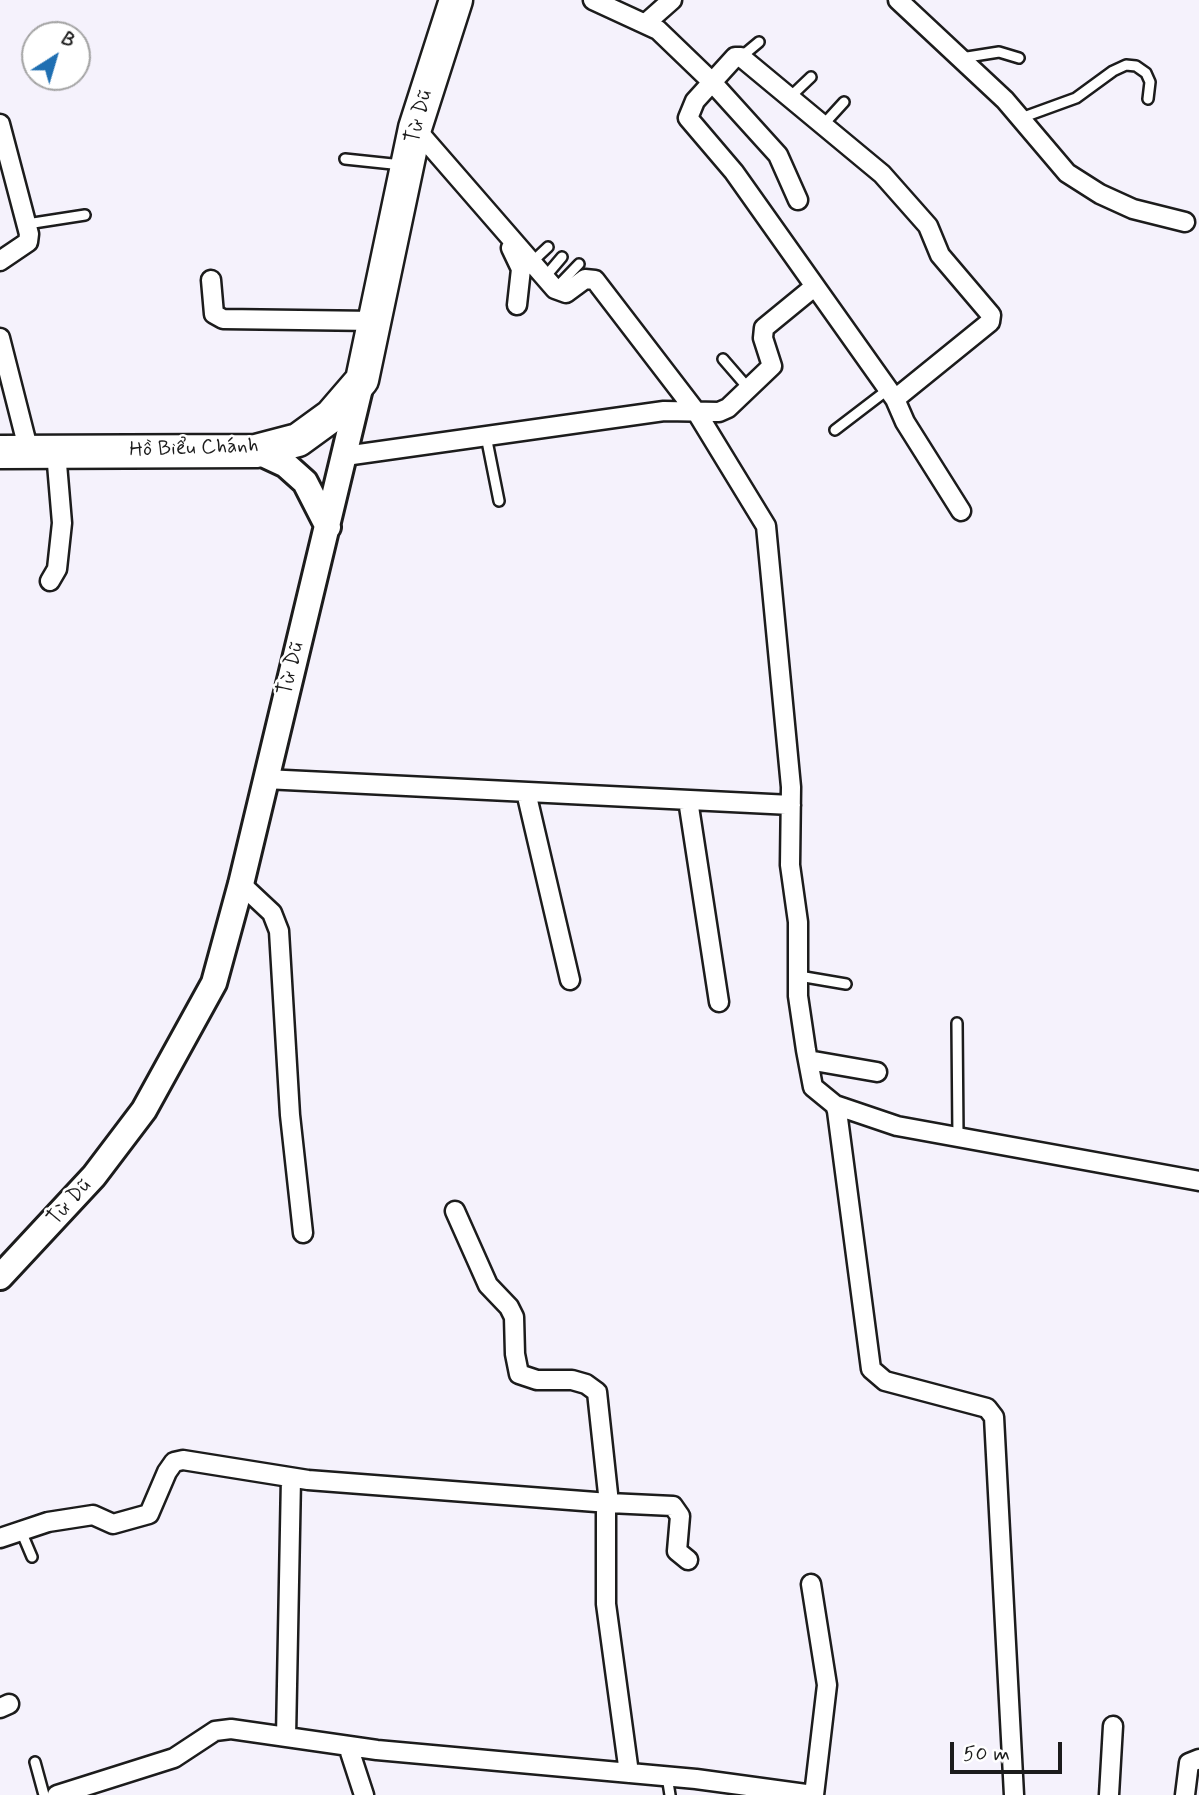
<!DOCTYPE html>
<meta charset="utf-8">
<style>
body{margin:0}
#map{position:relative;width:1199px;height:1795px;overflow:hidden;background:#f5f2fc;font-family:Mynerve,sans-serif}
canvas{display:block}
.north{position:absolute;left:21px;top:21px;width:70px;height:70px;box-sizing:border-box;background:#fff;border:2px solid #a4a4a4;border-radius:50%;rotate:37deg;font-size:19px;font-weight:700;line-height:28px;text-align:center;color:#1c1c1c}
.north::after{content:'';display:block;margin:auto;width:24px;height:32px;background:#1f6fb2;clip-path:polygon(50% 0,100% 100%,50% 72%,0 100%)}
.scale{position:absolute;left:950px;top:1742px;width:112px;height:32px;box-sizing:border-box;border:4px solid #1c1c1c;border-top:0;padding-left:9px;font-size:21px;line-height:24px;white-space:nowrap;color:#1c1c1c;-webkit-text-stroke:5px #fff;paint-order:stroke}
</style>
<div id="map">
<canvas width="1199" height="1795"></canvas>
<div class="north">B</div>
<div class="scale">50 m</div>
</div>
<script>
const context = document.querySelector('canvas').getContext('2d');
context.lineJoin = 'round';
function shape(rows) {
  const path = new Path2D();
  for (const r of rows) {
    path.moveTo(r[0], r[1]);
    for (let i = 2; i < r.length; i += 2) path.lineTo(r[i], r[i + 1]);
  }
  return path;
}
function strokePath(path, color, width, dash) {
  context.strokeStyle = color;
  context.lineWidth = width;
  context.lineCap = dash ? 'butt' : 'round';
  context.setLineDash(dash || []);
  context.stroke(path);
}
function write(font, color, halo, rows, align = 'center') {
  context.font = font + ' Mynerve,sans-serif';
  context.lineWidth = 5;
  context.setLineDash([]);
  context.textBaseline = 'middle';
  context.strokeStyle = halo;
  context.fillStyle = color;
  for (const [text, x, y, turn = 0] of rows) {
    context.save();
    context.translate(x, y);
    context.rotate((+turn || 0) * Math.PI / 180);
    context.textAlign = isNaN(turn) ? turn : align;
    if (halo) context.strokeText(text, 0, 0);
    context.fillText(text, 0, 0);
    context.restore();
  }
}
const lane = shape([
 [741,57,759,42],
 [961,58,999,52,1019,58],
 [790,97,811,77],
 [1021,118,1076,98,1113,71,1126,65,1136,66,1146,73,1150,82,1148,99],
 [823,125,844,102],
 [345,159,402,165],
 [27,224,85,215],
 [532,262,548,247],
 [545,277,562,257],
 [555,289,579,264],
 [723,359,749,389],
 [835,430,886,391],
 [486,436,499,501],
 [799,976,846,984],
 [957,1023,958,1137],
 [21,1531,32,1557],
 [35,1762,44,1795],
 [667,1776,670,1795]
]);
const street = shape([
 [593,0,658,30,711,81,778,155,798,200],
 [898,0,1005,100,1067,173,1100,194,1133,209,1185,222],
 [646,23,672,0],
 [0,124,29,234,28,242,0,261],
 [415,128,555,289,566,293,585,279,595,280,697,413,766,526,791,787,790,865,798,922,798,996,806,1050,813,1087,835,1105,837,1111,871,1369,885,1381,987,1408,994,1417,1014,1795],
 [511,248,521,269,517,305],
 [211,280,214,314,223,319,375,321],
 [0,338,29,452],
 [895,399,990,322,991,315,940,255,928,226,882,174,741,57,735,57,695,101,688,118,734,172,895,399,905,422,961,511],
 [345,456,664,411,719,412,728,408,772,366,763,338,764,328,814,287],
 [50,581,57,569,62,523,56,452],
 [265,779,791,805],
 [526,792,570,980],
 [688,800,719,1002],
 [241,884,272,913,279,931,290,1115,303,1233],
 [808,1060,877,1072],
 [835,1105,897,1126,1199,1181],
 [0,1538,48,1522,93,1515,113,1524,149,1514,167,1472,174,1462,183,1460,308,1480,609,1503,597,1392,586,1384,572,1380,537,1380,519,1374,515,1354,514,1317,509,1307,488,1285,455,1211],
 [811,1584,827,1685,814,1795],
 [0,1708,9,1704],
 [286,1737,291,1478],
 [348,1746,364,1795],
 [629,1773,606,1604,606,1507,609,1503,673,1506,680,1516,677,1551,688,1560],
 [57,1795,174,1758,215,1731,231,1729,377,1750,696,1779,813,1795],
 [1109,1795,1113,1726],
 [1185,1795,1189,1763,1199,1759]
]);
const secondary = shape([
 [256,451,286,465,305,482,328,527],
 [0,1277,94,1176,144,1110,214,983,241,884,362,380]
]);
const highway = shape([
 [0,452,256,451,298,440,331,416,362,380,415,128,456,0]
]);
strokePath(lane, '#1c1c1c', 14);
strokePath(street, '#1c1c1c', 23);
strokePath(secondary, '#1c1c1c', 30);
strokePath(highway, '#1c1c1c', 37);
strokePath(lane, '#fff', 9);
strokePath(street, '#fff', 18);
strokePath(secondary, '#fff', 24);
strokePath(highway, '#fff', 32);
write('21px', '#1c1c1c', '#fff', [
 ["Từ Dũ",420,117,-75],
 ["Hồ Biểu Chánh",194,449,-2],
 ["Từ Dũ",292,669,-76],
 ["Từ Dũ",70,1203,-48]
]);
</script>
